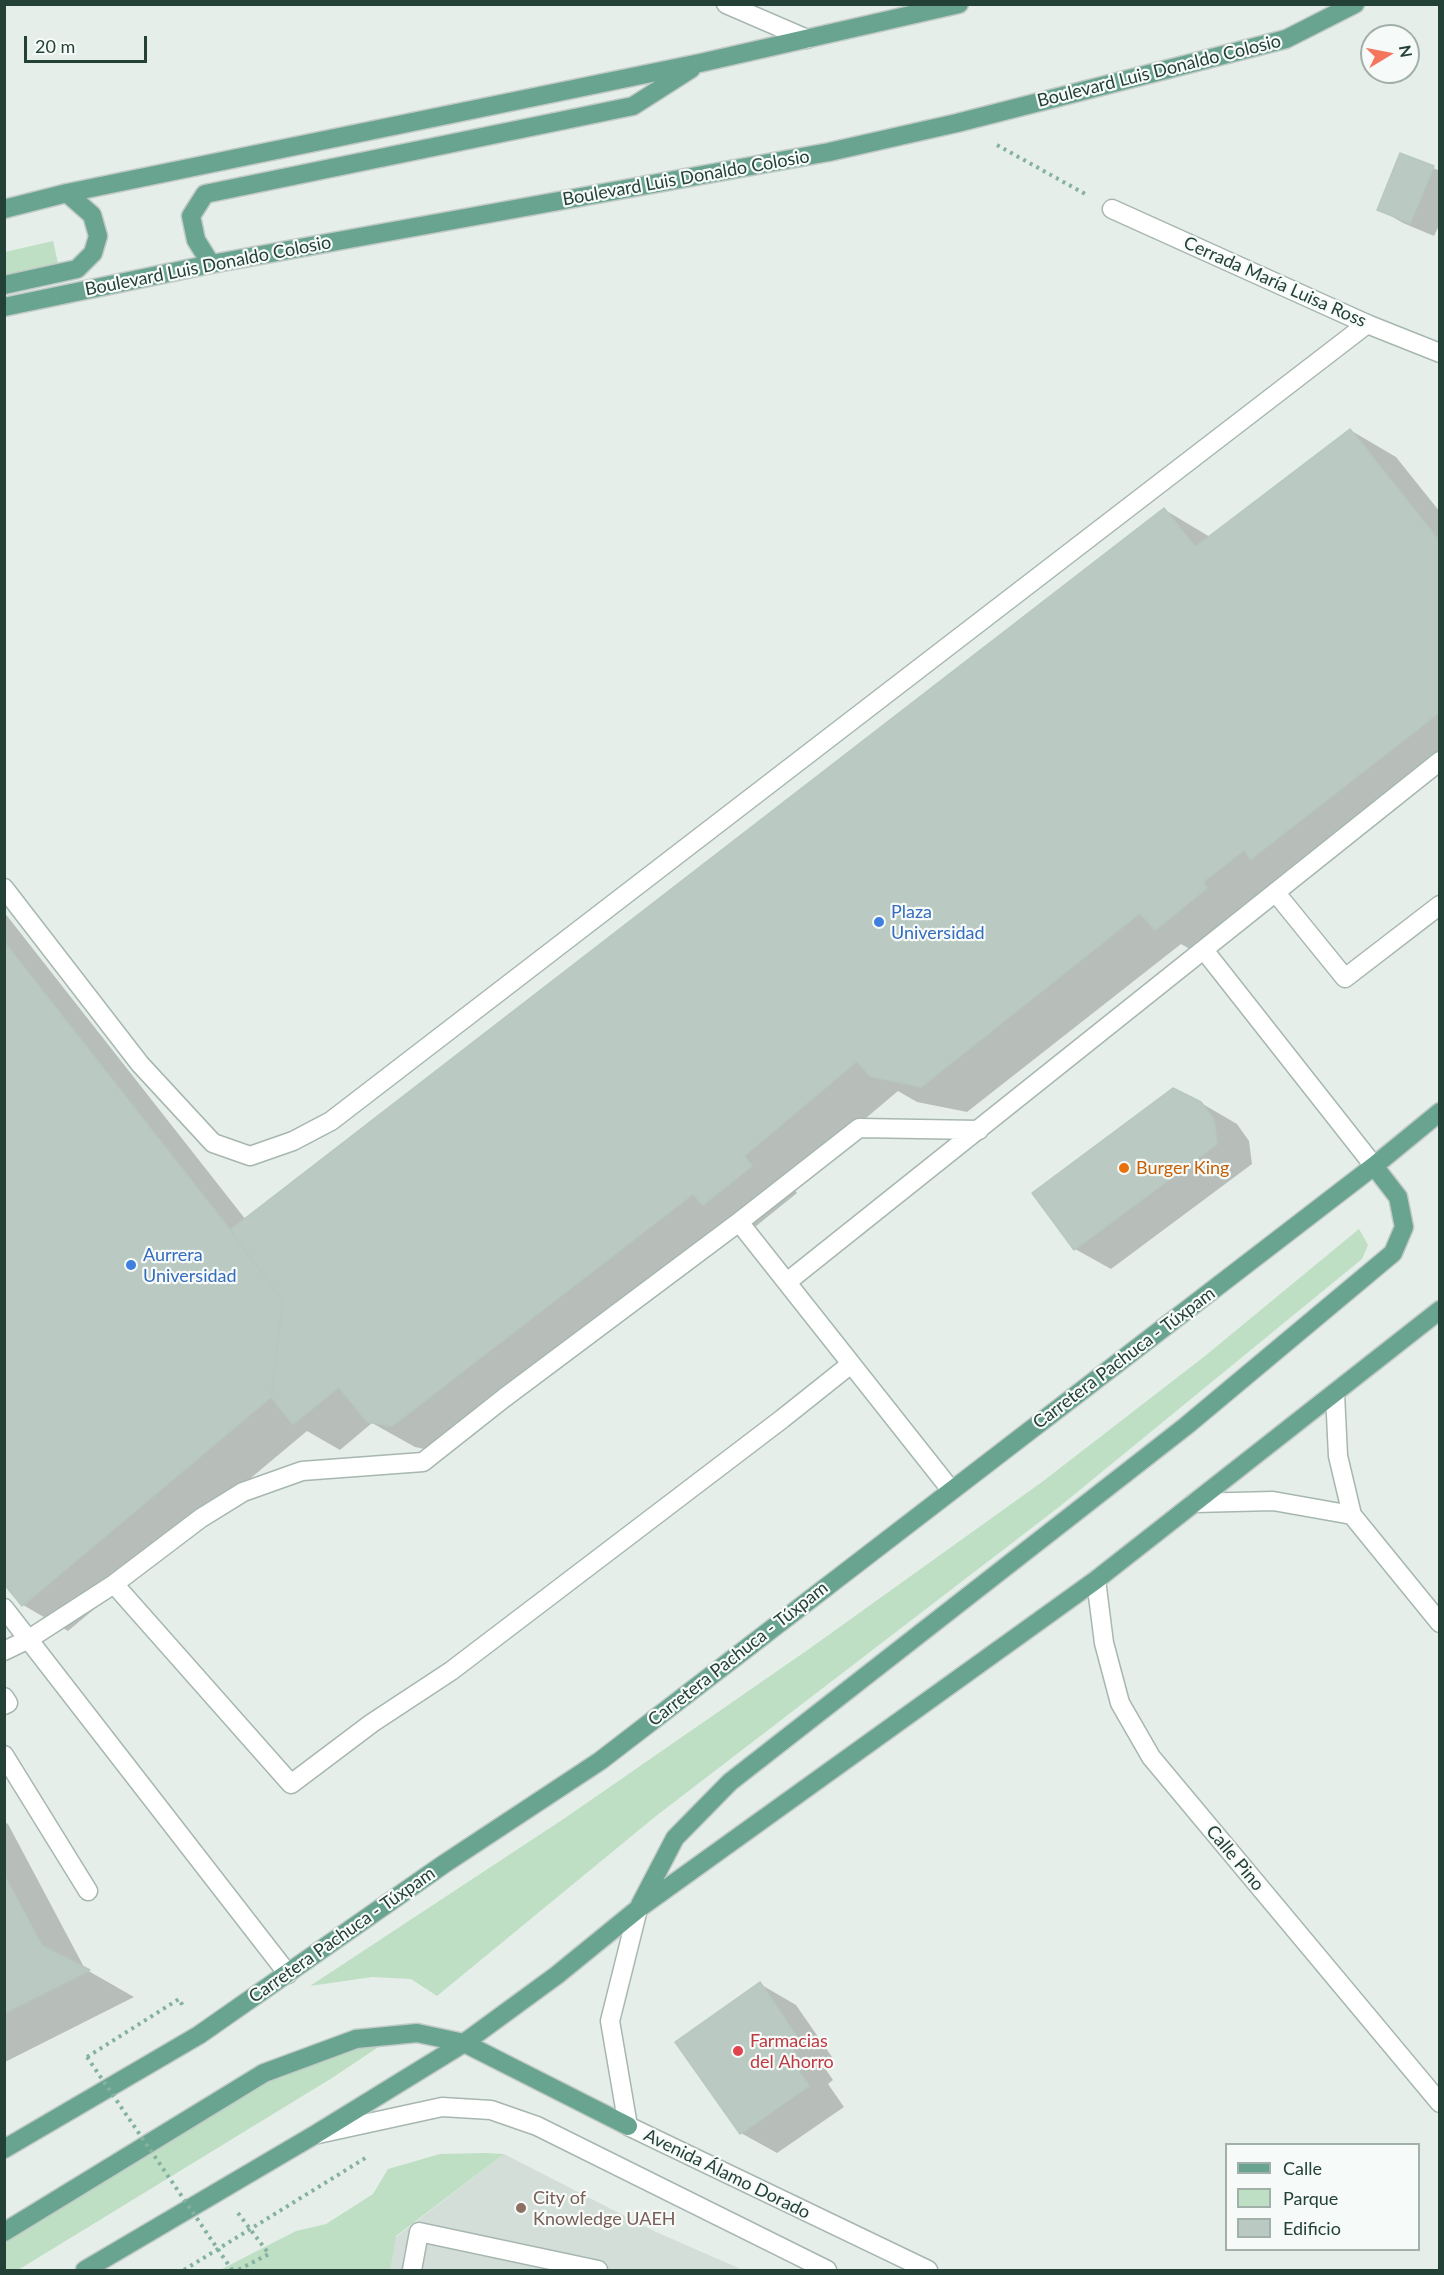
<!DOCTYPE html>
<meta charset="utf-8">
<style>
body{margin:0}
#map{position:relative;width:1444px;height:2275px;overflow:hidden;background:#e5eee9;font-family:Lato,sans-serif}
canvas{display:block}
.frame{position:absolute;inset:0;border:6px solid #234136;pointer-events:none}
.legend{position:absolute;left:1225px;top:2143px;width:195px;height:108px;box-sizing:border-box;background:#f6faf8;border:2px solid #a2b0aa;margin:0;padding:8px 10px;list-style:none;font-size:18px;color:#234136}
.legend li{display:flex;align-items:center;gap:12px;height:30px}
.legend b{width:30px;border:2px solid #a2b0aa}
.north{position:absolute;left:1360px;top:24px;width:60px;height:60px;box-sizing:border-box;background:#f6faf8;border:2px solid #a2b0aa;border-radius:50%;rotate:80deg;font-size:16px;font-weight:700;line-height:24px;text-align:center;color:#234136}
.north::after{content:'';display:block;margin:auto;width:21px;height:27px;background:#f3765d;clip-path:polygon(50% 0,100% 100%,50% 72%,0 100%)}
.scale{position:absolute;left:24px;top:36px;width:123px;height:27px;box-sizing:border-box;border:3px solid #234136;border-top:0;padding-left:8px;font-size:18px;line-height:21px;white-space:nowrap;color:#234136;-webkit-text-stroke:4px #f6faf8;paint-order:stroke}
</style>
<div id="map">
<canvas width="1444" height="2275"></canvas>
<div class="frame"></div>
<ul class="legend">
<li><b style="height:8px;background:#69a490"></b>Calle</li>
<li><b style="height:16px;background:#bedfc4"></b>Parque</li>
<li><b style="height:16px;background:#bac9c2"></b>Edificio</li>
</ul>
<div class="north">N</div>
<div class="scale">20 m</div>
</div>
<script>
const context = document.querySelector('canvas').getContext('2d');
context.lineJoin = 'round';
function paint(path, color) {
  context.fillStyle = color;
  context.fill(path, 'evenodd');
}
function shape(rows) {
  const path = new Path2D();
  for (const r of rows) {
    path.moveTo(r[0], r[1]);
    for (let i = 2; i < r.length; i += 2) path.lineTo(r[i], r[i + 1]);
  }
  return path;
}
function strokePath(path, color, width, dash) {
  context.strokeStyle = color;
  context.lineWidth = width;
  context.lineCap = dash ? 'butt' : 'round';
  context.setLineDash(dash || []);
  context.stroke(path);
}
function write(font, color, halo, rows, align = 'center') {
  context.font = font + ' Lato,sans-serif';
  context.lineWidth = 4.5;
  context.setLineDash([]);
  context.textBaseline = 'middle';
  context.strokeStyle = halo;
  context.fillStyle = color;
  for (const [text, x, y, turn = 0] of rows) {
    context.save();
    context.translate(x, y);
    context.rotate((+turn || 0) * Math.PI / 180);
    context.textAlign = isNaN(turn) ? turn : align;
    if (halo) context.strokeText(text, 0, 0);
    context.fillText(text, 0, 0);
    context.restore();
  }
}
paint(shape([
 [504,2154,656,2232,743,2270,345,2270,396,2237]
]), '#d3ded8');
paint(shape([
 [53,241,58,263,5,276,5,252],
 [1359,1229,1368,1245,1362,1259,1059,1507,656,1816,437,1996,411,1979,372,1977,310,1986,565,1818,809,1649,1042,1482,1205,1356],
 [398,2034,332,2078,18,2270,5,2270,5,2222,291,2059],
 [485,2153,504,2154,396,2236,390,2270,220,2270,296,2231,326,2224,373,2194,388,2169,440,2154]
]), '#bedfc4');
paint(shape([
 [1433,168,1440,171,1440,223,1434,236,1403,223,1379,209],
 [1350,430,1396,457,1440,512,1440,774,1202,956,1181,944,967,1112,917,1102,898,1091,789,1183,797,1193,750,1231,736,1223,439,1452,415,1447,372,1423,340,1450,307,1431,68,1631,23,1605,4,1582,4,912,246,1220,1165,510,1210,537],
 [1201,1103,1237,1124,1249,1141,1252,1164,1111,1269,1075,1249],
 [4,1822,8,1824,85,1969,134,1997,5,2062],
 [760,1984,796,2005,832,2057,822,2064,833,2080,828,2084,844,2107,777,2153,741,2133]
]), '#0003');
const building = shape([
 [1400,153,1434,166,1410,223,1377,210,1400,153],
 [1350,429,1440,542,1440,712,1251,859,1244,850,1203,882,1207,888,1155,930,1140,913,921,1087,870,1076,857,1061,744,1156,752,1166,703,1205,693,1194,392,1426,367,1422,339,1387,293,1424,271,1397,283,1300,230,1230,1164,508,1195,547,1350,429],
 [4,942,230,1230,283,1300,271,1397,22,1606,4,1584,4,942],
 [1173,1088,1201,1102,1214,1120,1217,1144,1074,1250,1032,1193,1173,1088],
 [4,1875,42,1946,90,1970,4,2013,4,1875],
 [760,1982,797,2037,788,2043,799,2059,793,2063,809,2086,740,2134,675,2042,760,1982]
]);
paint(building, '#bac9c2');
strokePath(building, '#b7c8bf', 1.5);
const service = shape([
 [4,888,140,1064,213,1143,250,1156,293,1141,331,1121,1367,324],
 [1276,893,1345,978,1440,905],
 [1204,950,1374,1166],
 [739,1222,951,1490],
 [787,1282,1440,761],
 [114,1584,291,1784,372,1723,451,1671,782,1419,851,1364],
 [4,1608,288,1974],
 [4,1651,29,1639,114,1584,201,1518,243,1492,302,1471,423,1462,504,1398,739,1222,859,1128,979,1130],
 [4,1697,8,1703,4,1705],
 [4,1755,88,1891],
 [412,2270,419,2232,598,2270]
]);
const minor = shape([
 [726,4,807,39],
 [1112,209,1367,324,1440,353],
 [1335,1394,1338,1456,1352,1515,1440,1623],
 [1194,1503,1273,1501,1352,1515],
 [1096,1580,1104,1643,1120,1703,1151,1757,1440,2103]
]);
const tertiary = shape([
 [638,1909,610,2021,628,2126,928,2270],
 [318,2134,442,2107,491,2110,537,2126,827,2270]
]);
const primary = shape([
 [4,209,67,193,700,63,959,4],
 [211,264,196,240,191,216,205,194,633,106,691,69],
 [4,285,77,269,93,253,98,236,92,215,67,193],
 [4,307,211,264,829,152,957,123,1286,39,1355,4],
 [640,1905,675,1838,730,1782,1186,1426,1393,1253,1404,1227,1398,1197,1374,1166],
 [4,2149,199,2035,444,1864,600,1761,1374,1166,1440,1112],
 [4,2232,264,2073,356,2039,417,2033,464,2043,628,2126],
 [85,2270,316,2134,464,2043,557,1975,638,1909,1096,1580,1440,1310]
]);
strokePath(service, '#a7b7b0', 21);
strokePath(minor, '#a7b7b0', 21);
strokePath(tertiary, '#a7b7b0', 21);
strokePath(primary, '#c1cac7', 21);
strokePath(shape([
 [997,145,1087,195],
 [87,2057,179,1999,184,2008],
 [238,2213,269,2254,238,2270],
 [184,2270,367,2157]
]), '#85b2a0', 4, [3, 4.5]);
strokePath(service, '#fff', 18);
strokePath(minor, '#fff', 18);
strokePath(tertiary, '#fff', 18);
strokePath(primary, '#69a490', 18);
strokePath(shape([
 [87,2057,232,2270]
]), '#85b2a0', 4, [3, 4.5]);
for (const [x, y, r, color] of [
 [879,922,6,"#3f7fe0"],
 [1124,1168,6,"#e8710a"],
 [131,1265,6,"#3f7fe0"],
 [738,2051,6,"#e0444e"],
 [521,2208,6,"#8d6e63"]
]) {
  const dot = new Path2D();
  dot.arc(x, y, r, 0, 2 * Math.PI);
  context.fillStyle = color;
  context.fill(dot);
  strokePath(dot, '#f6faf8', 2);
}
write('18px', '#234136', '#f6faf8', [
 ["Boulevard Luis Donaldo Colosio",1159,71,-14],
 ["Boulevard Luis Donaldo Colosio",686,178,-10],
 ["Boulevard Luis Donaldo Colosio",208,266,-11],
 ["Cerrada María Luisa Ross",1275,282,24],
 ["Carretera Pachuca - Túxpam",1124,1358,-37],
 ["Carretera Pachuca - Túxpam",738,1654,-38],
 ["Calle Pino",1235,1858,50],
 ["Carretera Pachuca - Túxpam",342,1935,-35],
 ["Avenida Álamo Dorado",727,2174,26]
]);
write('18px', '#366cbe', '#f6faf8', [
 ["Plaza",891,912],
 ["Universidad",891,933],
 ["Aurrera",143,1255],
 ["Universidad",143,1276]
], 'left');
write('18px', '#c56008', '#f6faf8', [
 ["Burger King",1136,1168]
], 'left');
write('18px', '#be3a42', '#f6faf8', [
 ["Farmacias",750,2041],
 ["del Ahorro",750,2062]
], 'left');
write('18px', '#785e54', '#f6faf8', [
 ["City of",533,2198],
 ["Knowledge UAEH",533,2219]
], 'left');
</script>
